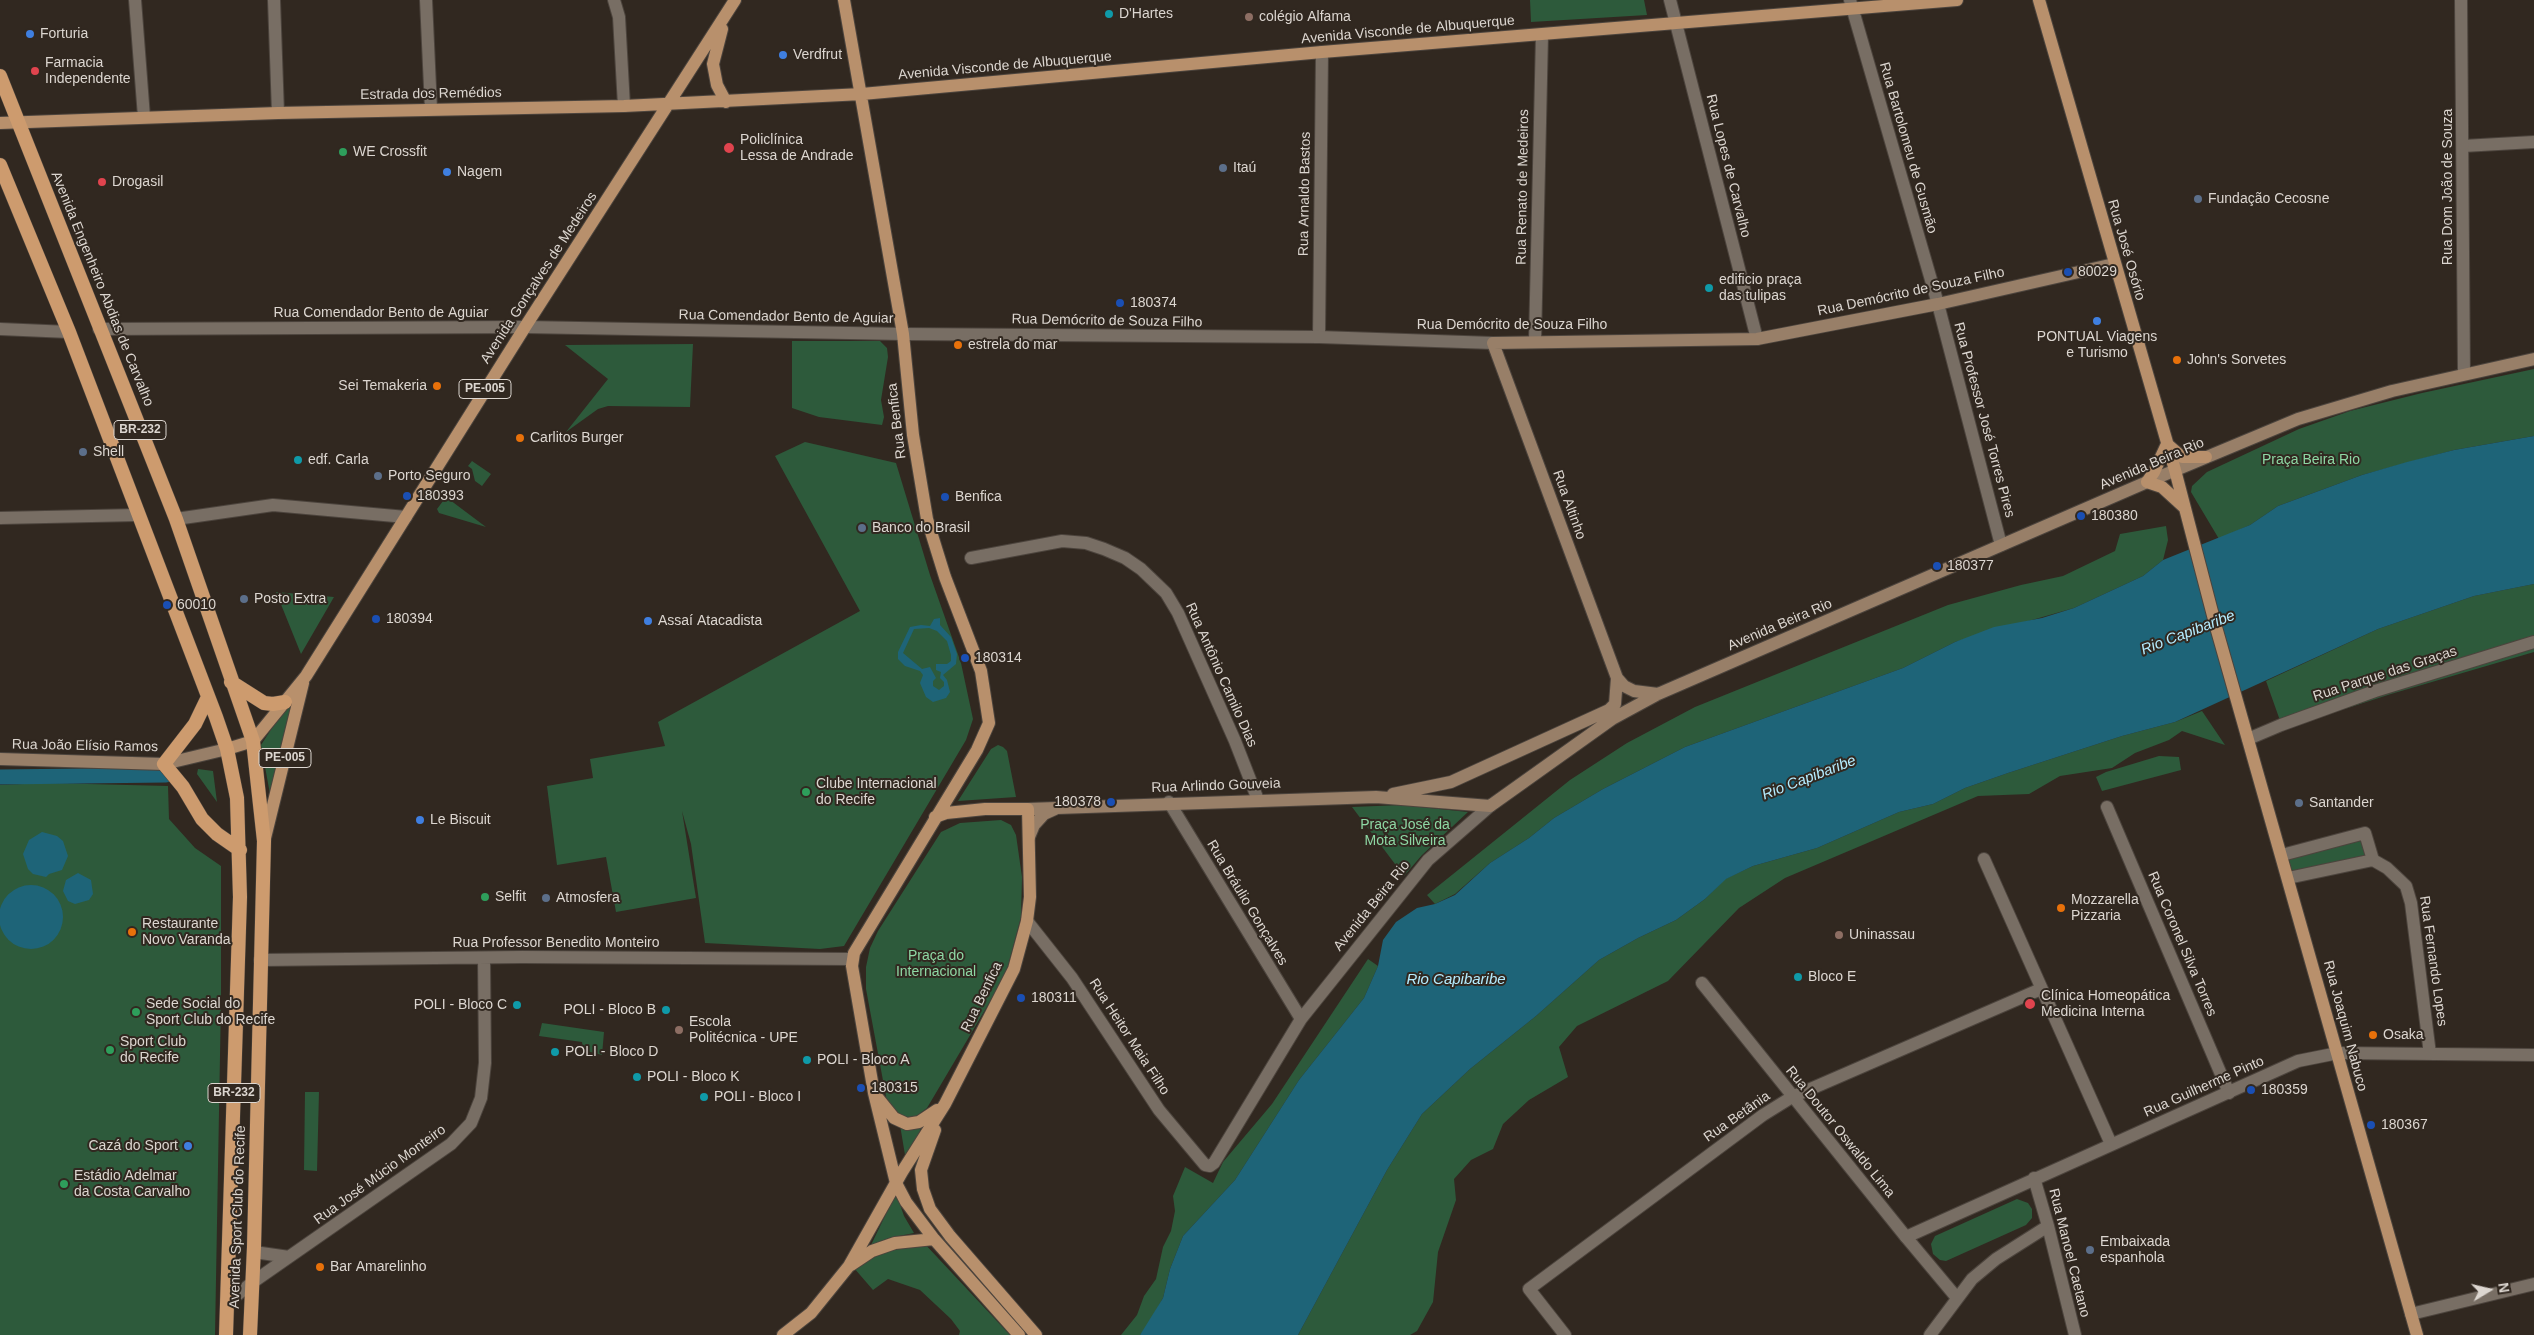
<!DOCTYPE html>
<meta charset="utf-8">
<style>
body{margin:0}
#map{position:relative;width:2534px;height:1335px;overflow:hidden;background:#312820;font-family:Helvetica,sans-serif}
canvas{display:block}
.north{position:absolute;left:2464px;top:1265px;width:50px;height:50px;-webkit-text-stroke:4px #312820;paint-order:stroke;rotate:81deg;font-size:14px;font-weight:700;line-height:20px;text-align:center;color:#dcd6d0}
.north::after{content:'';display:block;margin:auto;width:18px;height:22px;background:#dcd6d0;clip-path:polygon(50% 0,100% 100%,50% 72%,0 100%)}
</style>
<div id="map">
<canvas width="2534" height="1335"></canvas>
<div class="north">N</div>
</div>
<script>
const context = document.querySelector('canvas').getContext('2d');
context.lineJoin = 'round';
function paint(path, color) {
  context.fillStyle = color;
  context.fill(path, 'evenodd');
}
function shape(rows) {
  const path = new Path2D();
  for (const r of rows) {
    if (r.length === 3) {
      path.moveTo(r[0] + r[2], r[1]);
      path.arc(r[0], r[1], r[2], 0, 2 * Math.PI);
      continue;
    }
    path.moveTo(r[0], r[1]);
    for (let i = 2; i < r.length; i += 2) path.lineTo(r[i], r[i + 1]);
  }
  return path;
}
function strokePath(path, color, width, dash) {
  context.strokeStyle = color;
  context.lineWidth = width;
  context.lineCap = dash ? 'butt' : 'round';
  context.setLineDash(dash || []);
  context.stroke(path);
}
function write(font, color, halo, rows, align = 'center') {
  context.font = font + ' Helvetica,sans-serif';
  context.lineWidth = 4;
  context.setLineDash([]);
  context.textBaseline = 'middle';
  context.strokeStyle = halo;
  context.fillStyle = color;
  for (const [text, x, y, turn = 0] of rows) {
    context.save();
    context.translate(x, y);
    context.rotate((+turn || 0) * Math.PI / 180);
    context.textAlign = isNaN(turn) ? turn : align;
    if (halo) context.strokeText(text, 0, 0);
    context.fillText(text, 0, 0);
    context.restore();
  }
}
paint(shape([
 [1530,0,1644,0,1647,15,1531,22],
 [792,341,880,341,887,348,888,357,881,400,884,417,882,425,819,417,792,408],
 [693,344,690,407,608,406,598,409,566,432,608,379,565,345],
 [2534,369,2534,436,2454,450,2362,475,2278,506,2250,525,2219,539,2191,492,2192,486,2207,472,2299,429,2350,411,2422,393],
 [805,442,896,463,930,575,961,663,973,719,966,740,844,946,820,949,705,943,691,844,682,811,696,898,616,912,606,857,557,865,547,786,593,778,590,759,665,746,658,722,860,611,775,456],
 [472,461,491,474,482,486,475,481,472,469,468,466],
 [446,497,486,527,439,513,437,509],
 [2166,526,2168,540,2163,560,2143,576,2074,608,1955,642,1903,668,1685,747,1603,789,1554,818,1529,838,1490,863,1455,894,1435,904,1427,895,1570,780,1627,743,1695,707,1948,605,2021,585,2063,576,2115,551,2120,534],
 [2534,584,2534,652,2391,694,2283,729,2266,681,2378,629,2474,596],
 [276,592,334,597,301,654],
 [292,697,294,697,270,794,261,745],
 [2202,711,2225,745,2182,731,2169,740,2135,753,2112,768,2060,776,2029,794,1978,796,1785,878,1739,908,1668,981,1577,1026,1559,1047,1568,1077,1529,1100,1503,1124,1493,1149,1471,1160,1454,1179,1456,1200,1438,1252,1433,1302,1417,1331,1410,1335,1298,1335,1387,1170,1422,1114,1470,1069,1536,1016,1599,960,1638,938,1676,920,1705,899,1725,879,1753,866,1817,848,1899,812,1933,804,1965,788,2008,773,2122,736,2175,722],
 [998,745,1003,747,1007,751,1016,797,958,801,991,749],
 [2159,756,2179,757,2181,770,2102,791,2096,777,2106,772],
 [198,769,213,771,217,802,197,774],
 [48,783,168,786,169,819,195,848,221,866,221,1000,215,1335,0,1335,0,785],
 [1401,805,1468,812,1422,855,1404,876,1352,807],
 [1001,820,1011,825,1016,835,1022,877,1021,917,1008,966,995,993,927,1108,915,1117,903,1118,887,1102,866,989,866,967,870,948,878,931,941,832,960,823],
 [2362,839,2367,859,2288,878,2282,855],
 [1368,959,1378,966,1364,998,1299,1080,1235,1180,1183,1236,1170,1269,1163,1298,1146,1328,1140,1335,1121,1335,1137,1315,1144,1296,1156,1279,1163,1247,1171,1231,1175,1211,1173,1196,1185,1167,1213,1183,1223,1162,1272,1104],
 [542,1023,604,1032,602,1055,583,1050,582,1042,539,1036],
 [305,1092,319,1092,317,1171,304,1170],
 [900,1125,922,1125,907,1168,905,1155],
 [896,1193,904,1216,914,1233,889,1238,871,1245],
 [2017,1199,2028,1203,2032,1209,2032,1218,2026,1225,1946,1261,1940,1260,1933,1254,1931,1244,1935,1236],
 [923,1242,1010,1335,959,1335,960,1331,951,1319,920,1290,888,1279,873,1290,854,1268,875,1253]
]), '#2d5a3b');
paint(shape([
 [2534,436,2534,584,2474,596,2378,629,2175,722,2122,736,2008,773,1965,788,1933,804,1899,812,1817,848,1753,866,1726,879,1705,899,1676,920,1638,938,1599,960,1536,1016,1470,1069,1422,1114,1387,1170,1298,1335,1140,1335,1163,1298,1170,1269,1183,1236,1235,1180,1299,1080,1364,998,1378,966,1383,940,1396,922,1417,908,1435,904,1455,895,1490,863,1529,838,1554,818,1603,789,1685,747,1903,668,1955,642,1994,627,2042,618,2074,608,2143,576,2163,560,2250,525,2278,506,2362,475,2407,462,2454,450],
 [940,618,940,625,951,637,957,654,956,664,943,675,947,680,950,692,946,698,933,702,926,697,920,683,923,675,920,671,905,666,898,659,898,652,910,627,921,625,930,626,934,619],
 [929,628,937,631,947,641,951,655,951,661,947,664,936,664,936,670,941,672,940,678,944,682,944,686,939,690,933,686,933,681,936,678,930,667,922,669,903,653,914,629],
 [42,832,57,836,63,841,68,856,62,870,49,874,46,877,33,874,28,869,23,854,29,840],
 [78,873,91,880,93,894,89,900,75,904,68,901,63,891,66,880],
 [31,917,32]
]), '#1e6478');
strokePath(shape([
 [0,777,166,775]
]), '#1e6478', 15);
const minor = shape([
 [135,0,144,117],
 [274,0,278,113],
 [614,0,619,17,624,106],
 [1670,0,1757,339],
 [1850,0,1938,304,2001,545],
 [2463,146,2534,142],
 [0,329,69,332],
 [99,329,525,327],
 [1319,337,1322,52],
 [1535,341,1542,35],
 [0,518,137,515],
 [176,519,273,505,406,517],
 [971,558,1062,541,1086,543,1104,549,1125,558,1141,569,1166,593,1178,613,1235,741,1258,800],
 [2248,739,2281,725,2375,691,2534,642],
 [1169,802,1301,1019],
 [2107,807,2229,1093],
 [2282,855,2365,833,2373,860],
 [1984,859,2111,1144],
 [2288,878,2373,860,2387,868,2406,886,2411,903,2430,1054],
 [1027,921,1072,978,1159,1110,1205,1165,1210,1166,1214,1163,1301,1019,1428,860,1490,806],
 [1702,983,1906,1237],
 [2338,1053,2534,1055],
 [1565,1335,1529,1289,1763,1115,1792,1097,2041,989]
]);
const tertiary = shape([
 [426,0,431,109],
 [2461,0,2464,374],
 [525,327,903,334,1319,337,1493,343],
 [260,960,522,957,851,959],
 [2034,1178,2048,1226,2075,1335],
 [254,1252,289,1257],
 [1957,1298,1906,1237,2298,1061,2338,1053],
 [227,1303,253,1282,451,1144,471,1123,481,1098,485,1063,484,958],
 [2411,1314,2534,1284],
 [1930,1335,1972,1279,1996,1259,2048,1226]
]);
const secondary = shape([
 [1658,694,1634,691,1624,686,1617,678,1493,343,1757,339,1938,304,2114,264],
 [0,759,164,764,227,749],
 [1393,794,1451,782,1609,710,1615,704,1617,678],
 [1028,809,1376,797,1490,806,1612,719,1658,694,2147,482,2298,419,2392,391,2534,359],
 [1029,837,1034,825,1044,814,1055,809]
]);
const primary = shape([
 [844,0,903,334,913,435,927,519,945,577,981,671,989,723,977,750,854,953,852,966,874,1093,896,1183,906,1202,934,1239,1019,1335],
 [2039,0,2175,470,2216,627,2417,1335],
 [722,29,713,64,717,85,726,102],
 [0,123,278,113,624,106,862,94,1322,52,1957,0],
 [2185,508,2162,487,2147,482,2154,472,2167,444,2182,457,2206,457],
 [227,749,253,741,306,676,525,327,735,0],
 [265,838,303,683],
 [877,1097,894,1118,907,1124,919,1122,937,1110],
 [935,1130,921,1170,923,1189,930,1209,950,1236,1036,1335],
 [851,1265,872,1251,895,1243,934,1239],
 [783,1335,811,1313,849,1266,902,1172,945,1104,1014,969,1027,921,1030,897,1028,809,985,809,946,813,935,817]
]);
const trunk = shape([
 [0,76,176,519,253,741,264,841,254,1247,250,1335],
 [0,165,69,332,216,717,227,749,237,798,240,897,226,1335],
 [231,682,264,703,273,704,285,702],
 [208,697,195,724,164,764,183,787,202,819,217,834,240,850]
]);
strokePath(minor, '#4c443d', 14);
strokePath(tertiary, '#4c443d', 14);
strokePath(secondary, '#4c443d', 14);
strokePath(primary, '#4c443d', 14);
strokePath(trunk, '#4c443d', 15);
strokePath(minor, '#786e64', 12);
strokePath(tertiary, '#786e64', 12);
strokePath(secondary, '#987f68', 12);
strokePath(primary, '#b8906c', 12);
strokePath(trunk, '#cd9b6e', 14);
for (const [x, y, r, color] of [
 [1109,14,5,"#0f9aa8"],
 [1249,17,5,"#8d6e63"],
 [30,34,5,"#3f7fe0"],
 [783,55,5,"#3f7fe0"],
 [35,71,5,"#e0444e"],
 [729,148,6,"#e0444e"],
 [343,152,5,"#2e9e5b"],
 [1223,168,5,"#5c6f8a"],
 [447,172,5,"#3f7fe0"],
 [102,182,5,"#e0444e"],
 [2198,199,5,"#5c6f8a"],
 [2068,272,5,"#1a4fb4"],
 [1709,288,5,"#0f9aa8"],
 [1120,303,5,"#1a4fb4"],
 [2097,321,5,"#3f7fe0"],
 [958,345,5,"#e8710a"],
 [2177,360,5,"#e8710a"],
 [437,386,5,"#e8710a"],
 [520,438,5,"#e8710a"],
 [83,452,5,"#5c6f8a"],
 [298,460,5,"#0f9aa8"],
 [378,476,5,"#5c6f8a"],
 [407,496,5,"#1a4fb4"],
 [945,497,5,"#1a4fb4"],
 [2081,516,5,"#1a4fb4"],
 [862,528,5,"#5c6f8a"],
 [1937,566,5,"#1a4fb4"],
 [244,599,5,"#5c6f8a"],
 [167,605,5,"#1a4fb4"],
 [376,619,5,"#1a4fb4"],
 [648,621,5,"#3f7fe0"],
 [965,658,5,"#1a4fb4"],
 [806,792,5,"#2e9e5b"],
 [1111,802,5,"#1a4fb4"],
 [2299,803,5,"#5c6f8a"],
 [420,820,5,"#3f7fe0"],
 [485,897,5,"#2e9e5b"],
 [546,898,5,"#5c6f8a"],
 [2061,908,5,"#e8710a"],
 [132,932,5,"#e8710a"],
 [1839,935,5,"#8d6e63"],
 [1798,977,5,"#0f9aa8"],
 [1021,998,5,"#1a4fb4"],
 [2030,1004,6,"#e0444e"],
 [517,1005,5,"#0f9aa8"],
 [666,1010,5,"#0f9aa8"],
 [136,1012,5,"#2e9e5b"],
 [679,1030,5,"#8d6e63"],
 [2373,1035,5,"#e8710a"],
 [110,1050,5,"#2e9e5b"],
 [555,1052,5,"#0f9aa8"],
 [807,1060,5,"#0f9aa8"],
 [637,1077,5,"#0f9aa8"],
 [861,1088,5,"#1a4fb4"],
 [2251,1090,5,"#1a4fb4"],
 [704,1097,5,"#0f9aa8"],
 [2371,1125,5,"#1a4fb4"],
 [188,1146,5,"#3f7fe0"],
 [64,1184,5,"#2e9e5b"],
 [2090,1250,5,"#5c6f8a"],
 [320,1267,5,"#e8710a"]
]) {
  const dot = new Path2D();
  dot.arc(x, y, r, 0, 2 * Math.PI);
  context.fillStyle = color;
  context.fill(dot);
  strokePath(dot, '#312820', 2);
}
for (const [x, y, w] of [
 [485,389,52],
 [140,430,52],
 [285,758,52],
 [234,1093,52]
]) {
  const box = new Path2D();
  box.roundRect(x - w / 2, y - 9.5, w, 19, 4);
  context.fillStyle = '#312820';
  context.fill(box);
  strokePath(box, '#dcd6d0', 1);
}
write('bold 12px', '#dcd6d0', null, [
 ["PE-005",485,389],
 ["BR-232",140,430],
 ["PE-005",285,758],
 ["BR-232",234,1093]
]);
write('14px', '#dcd6d0', '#312820', [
 ["D'Hartes",1119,14],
 ["colégio Alfama",1259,17],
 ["Forturia",40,34],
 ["Verdfrut",793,55],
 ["Farmacia",45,63],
 ["Independente",45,79],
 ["Policlínica",740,140],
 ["Lessa de Andrade",740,156],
 ["WE Crossfit",353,152],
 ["Itaú",1233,168],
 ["Nagem",457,172],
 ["Drogasil",112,182],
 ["Fundação Cecosne",2208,199],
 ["80029",2078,272],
 ["edificio praça",1719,280],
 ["das tulipas",1719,296],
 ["180374",1130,303],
 ["PONTUAL Viagens",2097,337,"center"],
 ["e Turismo",2097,353,"center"],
 ["estrela do mar",968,345],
 ["John's Sorvetes",2187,360],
 ["Sei Temakeria",427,386,"right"],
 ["Carlitos Burger",530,438],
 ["Shell",93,452],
 ["edf. Carla",308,460],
 ["Porto Seguro",388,476],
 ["180393",417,496],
 ["Benfica",955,497],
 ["180380",2091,516],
 ["Banco do Brasil",872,528],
 ["180377",1947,566],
 ["Posto Extra",254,599],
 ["60010",177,605],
 ["180394",386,619],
 ["Assaí Atacadista",658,621],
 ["180314",975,658],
 ["Clube Internacional",816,784],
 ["do Recife",816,800],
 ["180378",1101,802,"right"],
 ["Santander",2309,803],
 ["Le Biscuit",430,820],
 ["Selfit",495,897],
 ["Atmosfera",556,898],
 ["Mozzarella",2071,900],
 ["Pizzaria",2071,916],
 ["Restaurante",142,924],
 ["Novo Varanda",142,940],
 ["Uninassau",1849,935],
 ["Bloco E",1808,977],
 ["Clínica Homeopática",2041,996],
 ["Medicina Interna",2041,1012],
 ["180311",1031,998],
 ["Sede Social do",146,1004],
 ["Sport Club do Recife",146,1020],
 ["POLI - Bloco C",507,1005,"right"],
 ["POLI - Bloco B",656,1010,"right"],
 ["Escola",689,1022],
 ["Politécnica - UPE",689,1038],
 ["Osaka",2383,1035],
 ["Sport Club",120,1042],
 ["do Recife",120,1058],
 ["POLI - Bloco D",565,1052],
 ["POLI - Bloco A",817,1060],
 ["POLI - Bloco K",647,1077],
 ["180315",871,1088],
 ["180359",2261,1090],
 ["POLI - Bloco I",714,1097],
 ["180367",2381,1125],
 ["Cazá do Sport",178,1146,"right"],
 ["Estádio Adelmar",74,1176],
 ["da Costa Carvalho",74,1192],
 ["Embaixada",2100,1242],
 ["espanhola",2100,1258],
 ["Bar Amarelinho",330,1267]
], 'left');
write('14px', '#dcd6d0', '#312820', [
 ["Avenida Visconde de Albuquerque",1408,30,-5],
 ["Avenida Visconde de Albuquerque",1005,66,-5],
 ["Estrada dos Remédios",431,94,-1],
 ["Rua Bartolomeu de Gusmão",1908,148,74],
 ["Rua Lopes de Carvalho",1728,166,76],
 ["Rua Renato de Medeiros",1523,187,-89],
 ["Rua Dom João de Souza",2448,187,-90],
 ["Rua Arnaldo Bastos",1305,194,-89],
 ["Rua José Osório",2126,250,74],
 ["Avenida Gonçalves de Medeiros",539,278,-57],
 ["Avenida Engenheiro Abdias de Carvalho",102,289,68],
 ["Rua Demócrito de Souza Filho",1911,292,-12],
 ["Rua Comendador Bento de Aguiar",381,313],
 ["Rua Comendador Bento de Aguiar",786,317,1],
 ["Rua Demócrito de Souza Filho",1107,321,1],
 ["Rua Demócrito de Souza Filho",1512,325],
 ["Rua Professor José Torres Pires",1984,420,75],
 ["Rua Benfica",897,421,-97],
 ["Avenida Beira Rio",2152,464,-23],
 ["Rua Altinho",1569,505,70],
 ["Avenida Beira Rio",1780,625,-23],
 ["Rua Parque das Graças",2385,674,-18],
 ["Rua Antônio Camilo Dias",1221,675,66],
 ["Rua João Elísio Ramos",85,746,1],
 ["Rua Arlindo Gouveia",1216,786,-2],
 ["Rua Bráulio Gonçalves",1247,903,59],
 ["Avenida Beira Rio",1372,906,-51],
 ["Rua Professor Benedito Monteiro",556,943],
 ["Rua Coronel Silva Torres",2182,944,67],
 ["Rua Fernando Lopes",2433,961,82],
 ["Rua Benfica",982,997,-64],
 ["Rua Joaquim Nabuco",2345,1026,75],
 ["Rua Heitor Maia Filho",1129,1037,57],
 ["Rua Guilherme Pinto",2204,1087,-24],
 ["Rua Betânia",1737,1117,-35],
 ["Rua Doutor Oswaldo Lima",1840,1132,51],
 ["Rua José Múcio Monteiro",380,1175,-36],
 ["Avenida Sport Club do Recife",238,1217,-88],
 ["Rua Manoel Caetano",2069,1253,76]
]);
write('14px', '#8ed8a4', '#312820', [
 ["Praça Beira Rio",2311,460],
 ["Praça José da",1405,825],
 ["Mota Silveira",1405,841],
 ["Praça do",936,956],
 ["Internacional",936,972]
]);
write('italic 15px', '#b4ecff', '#312820', [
 ["Rio Capibaribe",2188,633,-21],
 ["Rio Capibaribe",1809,778,-21],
 ["Rio Capibaribe",1456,980]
]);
</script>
